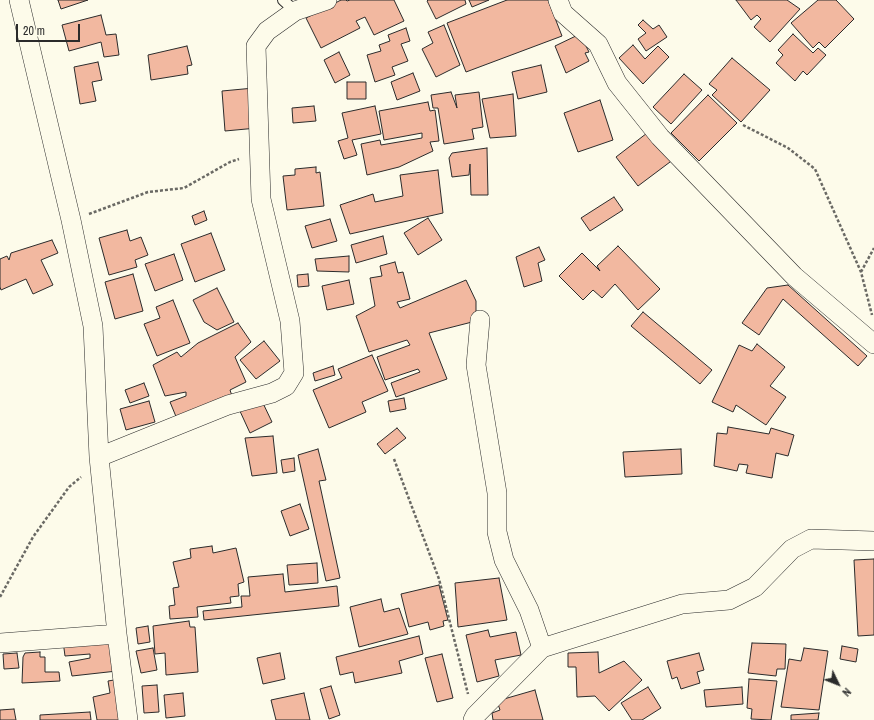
<!DOCTYPE html>
<style>
body{margin:0}
#map{position:relative;width:874px;height:720px;overflow:hidden;background:#fdfbea;font-family:"Archivo Narrow",sans-serif}
canvas{display:block}
.north{position:absolute;left:818px;top:664px;width:40px;height:40px;-webkit-text-stroke:3px #fdfbea;paint-order:stroke;rotate:133deg;font-size:11px;font-weight:700;line-height:16px;text-align:center;color:#2b2b2b}
.north::after{content:'';display:block;margin:auto;width:14px;height:18px;background:#2b2b2b;clip-path:polygon(50% 0,100% 100%,50% 72%,0 100%)}
.scale{position:absolute;left:16px;top:24px;width:64px;height:18px;box-sizing:border-box;border:2px solid #2b2b2b;border-top:0;padding-left:5px;font-size:12px;line-height:14px;white-space:nowrap;color:#2b2b2b;-webkit-text-stroke:3px #fdfbea;paint-order:stroke}
</style>
<div id="map">
<canvas width="874" height="720"></canvas>
<div class="north">N</div>
<div class="scale">20 m</div>
</div>
<script>
const context = document.querySelector('canvas').getContext('2d');
context.lineJoin = 'round';
function paint(path, color) {
  context.fillStyle = color;
  context.fill(path, 'evenodd');
}
function shape(rows) {
  const path = new Path2D();
  for (const r of rows) {
    path.moveTo(r[0], r[1]);
    for (let i = 2; i < r.length; i += 2) path.lineTo(r[i], r[i + 1]);
  }
  return path;
}
function strokePath(path, color, width, dash) {
  context.strokeStyle = color;
  context.lineWidth = width;
  context.lineCap = dash ? 'butt' : 'round';
  context.setLineDash(dash || []);
  context.stroke(path);
}
const building = shape([
 [58,0,88,0,61,9,58,0],
 [341,0,346,0,347,1,350,0,394,0,404,21,374,35,365,17,356,21,360,28,321,48,306,18,341,0],
 [428,0,465,0,466,4,436,19,427,1,428,0],
 [469,0,489,0,472,7,469,0],
 [507,0,548,0,562,36,466,72,447,23,507,0],
 [736,0,787,0,800,9,770,42,754,27,761,19,757,15,751,20,736,0],
 [818,0,836,0,854,19,825,48,819,42,813,48,791,23,818,0],
 [101,15,106,35,116,34,119,55,104,57,101,42,69,51,62,25,101,15],
 [643,20,653,29,659,25,667,37,646,51,638,39,646,33,638,25,643,20],
 [444,25,460,65,436,77,422,49,433,43,428,32,444,25],
 [406,28,410,41,401,44,408,61,392,67,395,75,375,82,367,55,381,51,379,45,390,41,388,35,406,28],
 [580,34,589,52,585,53,589,61,566,73,555,46,580,34],
 [793,34,813,53,818,48,826,55,807,75,803,71,795,81,776,63,783,55,778,50,793,34],
 [633,45,645,59,658,46,669,57,643,84,619,58,633,45],
 [187,46,192,65,187,66,188,74,151,80,148,55,187,46],
 [339,52,350,75,335,83,324,60,339,52],
 [732,58,770,90,741,122,712,95,717,90,709,84,732,58],
 [98,62,102,80,92,82,96,101,80,104,74,67,98,62],
 [541,65,547,92,518,99,512,72,541,65],
 [413,73,420,91,397,100,391,82,413,73],
 [684,74,702,90,671,124,653,107,684,74],
 [347,82,366,82,366,99,347,99,347,82],
 [254,88,257,128,225,131,222,91,254,88],
 [451,92,457,108,455,95,479,92,483,127,472,129,474,139,444,144,438,108,433,108,431,95,451,92],
 [513,94,516,136,490,138,482,99,513,94],
 [708,95,737,123,699,161,671,133,708,95],
 [600,100,613,140,578,152,564,113,600,100],
 [428,102,430,111,435,110,439,141,430,142,433,151,399,167,367,175,361,144,380,140,381,145,422,138,422,133,384,140,379,111,428,102],
 [314,106,316,121,293,123,292,108,314,106],
 [375,106,381,134,352,140,357,155,344,159,338,141,348,138,342,113,375,106],
 [651,130,674,159,638,186,616,157,651,130],
 [487,148,488,195,471,195,470,164,469,175,452,177,449,158,452,153,487,148],
 [316,167,316,173,320,172,324,206,287,210,283,176,295,175,295,169,316,167],
 [438,170,443,213,350,234,340,205,373,194,375,202,403,196,400,175,438,170],
 [614,197,623,210,590,231,581,218,614,197],
 [204,211,207,220,195,225,192,216,204,211],
 [428,218,442,240,418,255,404,233,428,218],
 [330,219,337,241,312,248,305,226,330,219],
 [127,230,130,241,141,237,148,255,135,260,137,267,109,275,99,238,127,230],
 [211,233,225,270,195,282,181,244,211,233],
 [383,236,387,254,356,263,351,245,383,236],
 [52,240,58,253,41,260,53,285,33,294,26,279,1,290,0,287,0,259,7,256,9,260,11,253,52,240],
 [618,246,660,289,638,310,615,284,602,298,593,290,583,300,559,276,582,253,600,271,597,266,618,246],
 [539,247,545,260,538,263,542,281,524,287,516,257,539,247],
 [174,254,183,280,155,291,145,264,174,254],
 [349,256,349,272,317,271,315,259,349,256],
 [395,262,398,273,403,272,410,299,397,302,400,308,466,280,476,301,476,321,429,333,447,379,396,397,391,383,420,372,418,369,385,380,377,357,410,345,407,340,369,352,356,316,375,306,370,278,382,276,380,266,395,262],
 [133,274,143,311,115,319,105,282,133,274],
 [308,274,309,286,298,287,297,275,308,274],
 [349,280,354,304,327,310,322,286,349,280],
 [788,285,867,356,858,366,783,299,759,335,742,323,767,288,788,285],
 [217,288,234,322,217,330,204,322,193,300,217,288],
 [173,300,190,343,157,356,144,324,160,318,156,307,173,300],
 [643,312,712,370,700,384,631,326,643,312],
 [238,323,251,342,235,357,246,382,230,390,232,396,177,419,170,402,186,396,186,392,165,396,153,365,177,352,181,357,198,343,238,323],
 [264,341,280,361,256,379,240,360,264,341],
 [757,344,785,367,770,386,786,397,766,425,736,405,733,412,712,402,739,345,752,351,757,344],
 [372,355,388,391,362,402,366,412,329,428,313,390,342,378,338,369,372,355],
 [333,366,335,375,315,381,313,373,333,366],
 [144,383,149,396,130,403,125,390,144,383],
 [404,398,406,409,390,412,388,401,404,398],
 [261,399,272,422,250,433,239,409,261,399],
 [149,401,155,422,126,430,120,409,149,401],
 [728,427,769,434,771,428,794,435,788,456,776,453,772,478,746,473,748,465,739,464,737,471,714,466,717,433,727,434,728,427],
 [397,428,406,438,385,454,377,444,397,428],
 [273,436,277,473,252,476,245,438,273,436],
 [318,449,326,480,319,481,340,578,326,581,298,455,318,449],
 [681,449,682,474,625,477,623,452,681,449],
 [294,458,295,471,283,473,281,460,294,458],
 [300,504,309,529,290,536,281,511,300,504],
 [212,546,213,553,236,548,244,582,238,584,239,596,230,597,231,603,197,607,198,617,170,619,169,606,175,605,173,588,179,587,173,562,191,558,190,549,212,546],
 [874,559,874,635,858,636,854,560,874,559],
 [317,563,318,583,289,585,287,565,317,563],
 [283,574,285,592,337,586,339,606,204,620,203,611,242,607,241,596,250,596,248,577,283,574],
 [499,578,507,620,458,627,455,583,499,578],
 [439,585,448,620,443,621,444,626,430,630,428,622,409,627,401,594,439,585],
 [381,599,384,612,399,608,408,634,359,647,350,607,381,599],
 [189,621,190,627,195,627,198,672,166,675,165,653,155,654,153,626,189,621],
 [148,626,150,642,138,644,136,628,148,626],
 [488,630,490,637,516,632,521,655,495,660,499,676,477,682,466,635,488,630],
 [419,636,423,654,399,661,402,673,355,683,353,672,340,675,336,657,419,636],
 [111,637,117,671,72,676,69,662,90,658,90,654,65,656,63,641,111,637],
 [752,643,786,644,785,669,777,669,776,676,748,673,752,643],
 [842,646,858,649,856,662,840,659,842,646],
 [153,648,157,670,141,673,136,651,153,648],
 [804,648,828,651,819,710,781,707,789,659,801,661,804,648],
 [40,652,40,657,45,657,45,672,59,672,60,681,22,683,23,657,25,653,40,652],
 [598,652,599,673,624,661,642,680,609,711,595,696,577,697,576,667,568,667,568,653,598,652],
 [17,653,19,668,4,669,3,654,17,653],
 [280,653,285,679,263,684,257,658,280,653],
 [699,653,704,670,697,672,700,683,681,689,677,677,672,679,667,661,699,653],
 [442,654,453,698,437,702,425,658,442,654],
 [120,679,126,720,97,720,93,697,110,693,108,681,120,679],
 [749,679,777,681,771,720,751,719,752,709,747,708,749,679],
 [157,685,159,712,144,713,142,686,157,685],
 [331,686,340,715,329,719,320,689,331,686],
 [648,687,661,708,642,720,632,720,621,703,648,687],
 [742,687,743,704,706,707,704,690,742,687],
 [535,690,543,720,493,720,492,713,500,710,497,701,535,690],
 [183,693,185,716,166,718,164,695,183,693],
 [304,693,310,720,276,720,271,700,304,693],
 [14,709,16,720,0,720,0,710,14,709],
 [90,712,91,720,40,720,40,715,90,712],
 [819,713,818,720,791,720,791,715,819,713]
]);
paint(building, '#f2b8a0');
strokePath(building, '#2b2b2b', 1);
const service = shape([
 [283,0,295,11]
]);
const minor = shape([
 [19,0,71,220,93,326,99,457,117,634,128,720],
 [558,0,563,13,598,44,617,83,660,137,794,276,874,344],
 [480,320,476,365,497,493,497,532,504,560,529,610,542,648],
 [99,457,228,405,272,393,286,386,294,373,290,321,261,199,256,46,267,31,295,11,327,0],
 [0,643,117,634],
 [473,720,475,716,542,648,682,604,729,600,755,587,792,549,811,539,874,541]
]);
strokePath(service, '#2b2b2b', 12);
strokePath(minor, '#2b2b2b', 20);
strokePath(shape([
 [743,125,788,148,815,169,861,272,872,315],
 [89,214,148,192,184,188,230,162,239,159],
 [861,272,874,248],
 [394,459,439,579,468,694],
 [0,597,33,537,69,487,81,477]
]), '#6a6964', 2.5, [3, 2]);
strokePath(service, '#fdfbea', 10);
strokePath(minor, '#fdfbea', 19);
</script>
